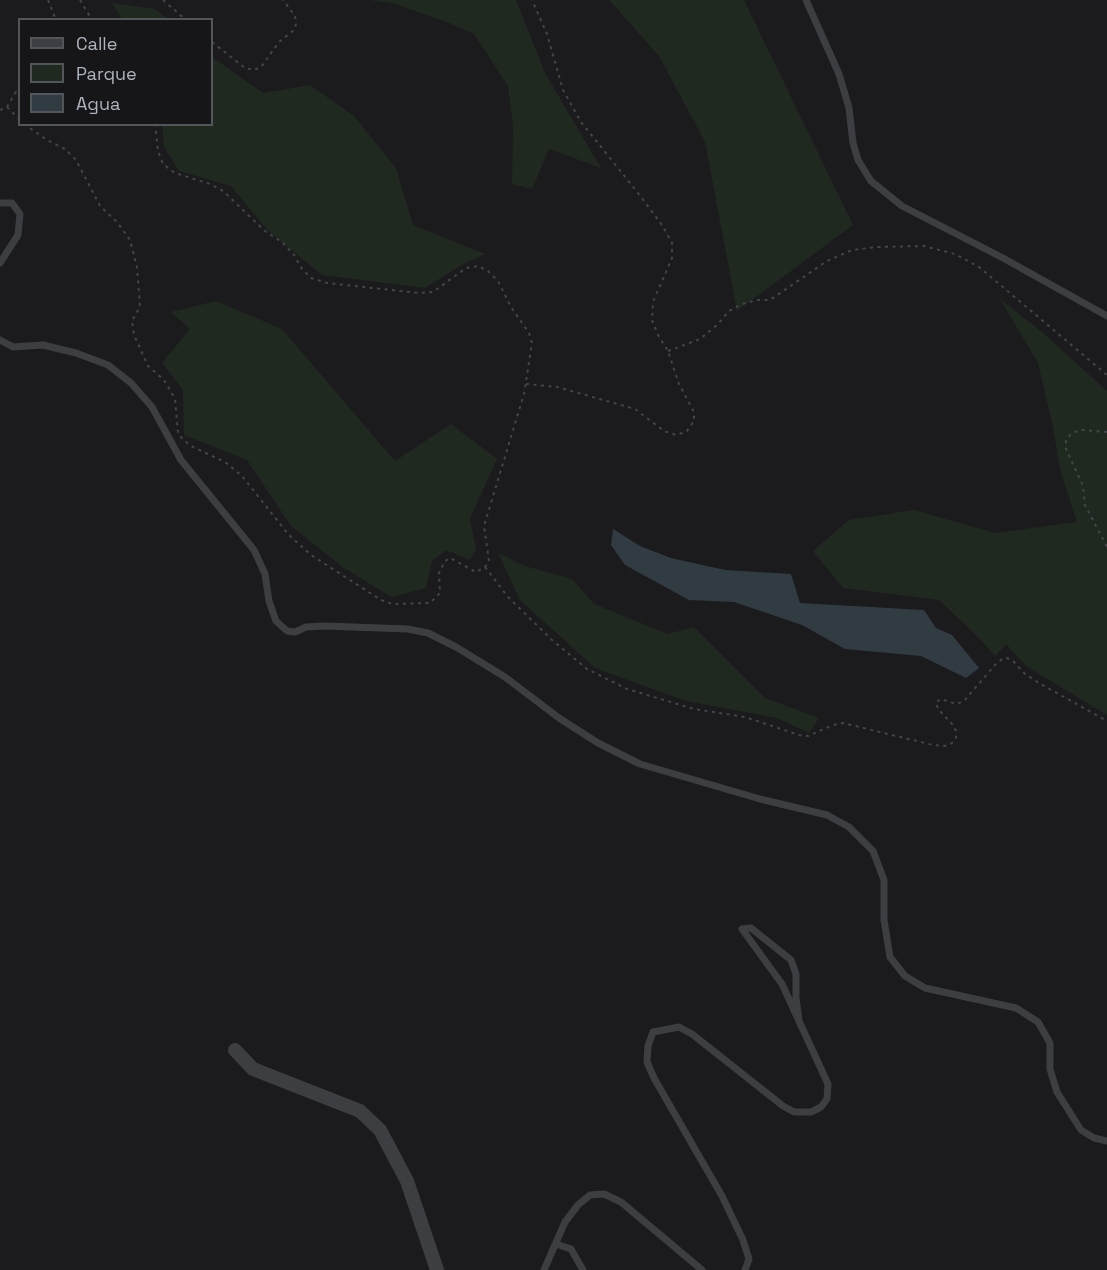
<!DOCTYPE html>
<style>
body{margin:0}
#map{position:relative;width:1107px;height:1270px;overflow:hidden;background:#1b1b1d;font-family:"Space Grotesk",sans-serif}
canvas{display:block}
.legend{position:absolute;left:18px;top:18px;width:195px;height:108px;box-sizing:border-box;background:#161618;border:2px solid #52555a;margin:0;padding:8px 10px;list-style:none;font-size:18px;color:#adb4bd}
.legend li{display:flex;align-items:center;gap:12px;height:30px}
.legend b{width:30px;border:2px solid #52555a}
</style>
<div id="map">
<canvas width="1107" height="1270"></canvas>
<ul class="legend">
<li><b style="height:8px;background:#3c3e42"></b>Calle</li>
<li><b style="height:16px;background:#202920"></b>Parque</li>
<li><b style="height:16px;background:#303c42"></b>Agua</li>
</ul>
</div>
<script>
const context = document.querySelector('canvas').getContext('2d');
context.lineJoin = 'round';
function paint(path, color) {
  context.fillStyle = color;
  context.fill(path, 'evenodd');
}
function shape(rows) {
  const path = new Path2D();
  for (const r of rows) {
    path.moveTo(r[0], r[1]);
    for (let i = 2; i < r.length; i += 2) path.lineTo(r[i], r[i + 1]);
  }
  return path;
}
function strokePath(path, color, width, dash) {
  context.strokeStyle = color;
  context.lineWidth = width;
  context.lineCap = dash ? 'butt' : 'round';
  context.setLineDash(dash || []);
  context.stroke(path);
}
paint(shape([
 [370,0,516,0,545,73,601,168,549,149,532,189,512,184,513,126,508,86,474,34,447,22,392,3],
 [609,0,744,0,853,225,737,311,705,142,659,56],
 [112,3,155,9,168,19,122,19],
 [212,57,263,93,310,85,354,116,396,168,413,225,485,254,458,267,425,288,322,275,268,231,231,186,179,171,164,147,162,125,212,124],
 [1000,299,1042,332,1107,391,1107,715,1026,666,1006,644,995,656,978,637,939,600,843,588,813,551,849,520,914,510,995,533,1077,522,1060,470,1053,427,1038,363],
 [216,301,282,329,395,461,451,424,497,459,470,519,476,549,470,560,446,550,432,561,426,588,391,597,344,568,291,526,247,460,184,435,183,390,162,363,190,329,171,312],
 [498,553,525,566,572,579,594,604,668,634,694,627,765,698,819,718,809,733,777,718,686,701,595,668,520,600]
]), '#202920');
paint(shape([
 [613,529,640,546,671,558,725,570,791,574,800,603,924,610,936,628,952,635,979,668,966,678,921,656,845,649,802,625,734,602,689,600,625,565,611,545]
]), '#303c42');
strokePath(shape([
 [48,0,56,20],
 [80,0,92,20],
 [163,0,186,20],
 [212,42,245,68,254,70,261,67,279,42,294,30,296,24,295,16,283,0],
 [7,107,20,120],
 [0,110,7,107,20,85],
 [24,124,47,140,65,149,76,160,100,206,117,222,130,240,137,267,140,307,132,321,134,335,148,366,164,380,175,399,178,433,183,440,193,447,225,462,242,476,288,534,311,555,381,600,392,604,430,603,440,593,439,573,445,561,450,558,476,572,485,567,489,561,484,526,524,394,532,343,529,333,511,307,498,281,488,271,478,266,466,268,433,292,419,293,327,283,311,278,302,269,294,255,283,243,265,231,223,191,210,184,175,173,163,164,158,151,155,124],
 [668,351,700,339,717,325,729,311,742,304,757,300,770,300,827,261,852,250,877,247,924,246,955,254,979,267,1107,375],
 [526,384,557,387,635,409,664,431,676,435,687,431,694,421,694,412,679,384,668,351,658,335,652,320,653,302,672,258,672,243,662,225,638,193,581,122,563,90,547,34,532,0],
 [1107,432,1081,430,1072,433,1066,440,1066,449,1083,486,1085,505,1107,547],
 [485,567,508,597,552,640,587,669,627,689,694,709,745,717,799,735,808,736,833,725,843,723,933,745,945,746,952,743,956,738,956,731,952,724,938,709,936,702,941,699,956,704,964,701,995,665,1002,659,1007,658,1013,661,1025,674,1039,683,1107,721]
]), '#424549', 2, [3, 4.5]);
strokePath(shape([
 [806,0,839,74,849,108,853,143,858,160,871,181,902,206,1003,258,1107,316],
 [0,203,12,203,20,214,18,235,0,263],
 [0,340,13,347,43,345,76,353,108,365,131,383,152,407,181,460,254,550,265,574,269,601,276,621,287,631,295,632,306,627,324,626,408,629,428,633,456,647,505,677,559,718,598,743,640,764,760,799,827,815,849,827,873,851,884,880,884,920,890,957,905,976,925,988,1016,1008,1038,1022,1050,1043,1050,1069,1057,1092,1081,1130,1094,1138,1107,1141],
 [556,1244,571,1249,583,1270],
 [544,1270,565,1222,578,1205,590,1195,604,1194,621,1202,702,1270],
 [745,1270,749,1259,743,1240,722,1196,654,1078,647,1062,648,1046,653,1032,679,1027,692,1034,783,1106,794,1112,811,1112,821,1107,827,1099,828,1084,782,984,742,929,751,928,791,960,796,974,796,998,799,1021]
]), '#3c3e42', 7);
strokePath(shape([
 [235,1050,253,1069,360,1111,380,1130,407,1181,437,1270]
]), '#3c3e42', 14);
</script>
